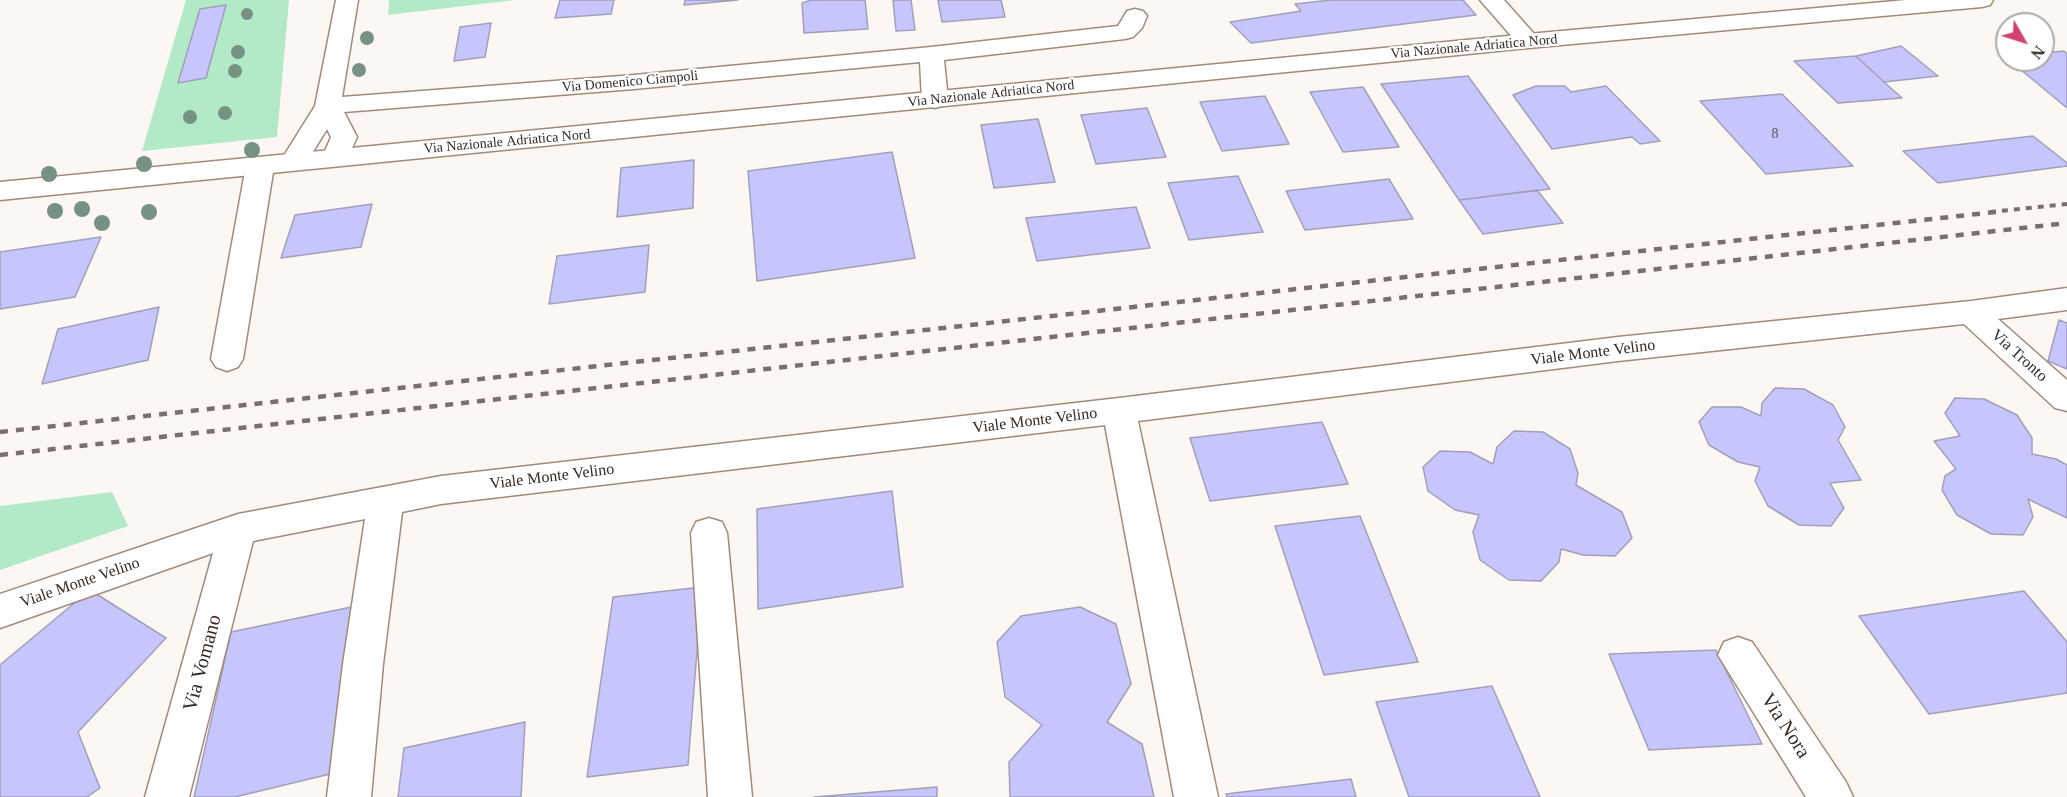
<!DOCTYPE html>
<style>
body{margin:0}
#map{position:relative;width:2067px;height:797px;overflow:hidden;background:#fdf7f4;font-family:Georgia,serif}
canvas{display:block}
.north{position:absolute;left:1995px;top:12px;width:60px;height:60px;box-sizing:border-box;background:#fff;border:2px solid #aeaaa7;border-radius:50%;rotate:129deg;font-size:16px;font-weight:700;line-height:24px;text-align:center;color:#342a23}
.north::after{content:'';display:block;margin:auto;width:21px;height:27px;background:#d1436f;clip-path:polygon(50% 0,100% 100%,50% 72%,0 100%)}
</style>
<div id="map">
<canvas width="2067" height="797"></canvas>
<div class="north">N</div>
</div>
<script>
const context = document.querySelector('canvas').getContext('2d');
context.lineJoin = 'round';
function paint(path, color) {
  context.fillStyle = color;
  context.fill(path, 'evenodd');
}
function shape(rows) {
  const path = new Path2D();
  for (const r of rows) {
    path.moveTo(r[0], r[1]);
    for (let i = 2; i < r.length; i += 2) path.lineTo(r[i], r[i + 1]);
  }
  return path;
}
function strokePath(path, color, width, dash) {
  context.strokeStyle = color;
  context.lineWidth = width;
  context.lineCap = dash ? 'butt' : 'round';
  context.setLineDash(dash || []);
  context.stroke(path);
}
function write(font, color, halo, rows, align = 'center') {
  context.font = font + ' Georgia,serif';
  context.lineWidth = 4.5;
  context.setLineDash([]);
  context.textBaseline = 'middle';
  context.strokeStyle = halo;
  context.fillStyle = color;
  for (const [text, x, y, turn = 0] of rows) {
    context.save();
    context.translate(x, y);
    context.rotate((+turn || 0) * Math.PI / 180);
    context.textAlign = isNaN(turn) ? turn : align;
    if (halo) context.strokeText(text, 0, 0);
    context.fillText(text, 0, 0);
    context.restore();
  }
}
paint(shape([
 [186,0,289,0,277,137,142,151],
 [389,0,515,0,388,15],
 [112,492,128,526,0,570,0,506]
]), '#b2e9c6');
const building = shape([
 [560,0,614,0,611,14,555,18,560,0],
 [685,0,738,0,684,5,685,0],
 [811,0,865,0,868,29,804,33,802,3,811,0],
 [893,0,911,0,915,30,896,31,893,0],
 [938,0,1001,0,1005,17,942,22,938,0],
 [1331,0,1463,0,1476,15,1251,43,1230,22,1301,11,1295,4,1331,0],
 [226,5,206,78,178,83,200,9,226,5],
 [491,23,485,57,454,61,460,27,491,23],
 [1901,46,1938,76,1884,82,1856,56,1901,46],
 [2064,51,2067,54,2067,108,2009,60,2043,60,2043,53,2064,51],
 [1856,56,1884,82,1902,98,1838,103,1794,61,1856,56],
 [1468,76,1550,189,1459,200,1381,84,1468,76],
 [1536,86,1565,86,1571,92,1606,86,1660,141,1640,144,1632,137,1552,149,1513,95,1536,86],
 [1363,87,1399,147,1343,152,1310,92,1363,87],
 [1782,94,1853,166,1766,174,1700,101,1782,94],
 [1265,96,1289,144,1222,151,1200,102,1265,96],
 [1147,108,1166,157,1096,164,1081,115,1147,108],
 [1038,119,1055,182,994,188,981,125,1038,119],
 [2033,136,2067,163,2067,166,1938,183,1903,151,2033,136],
 [892,152,915,258,757,281,748,171,892,152],
 [694,160,693,208,617,217,621,168,694,160],
 [1238,176,1263,232,1189,240,1168,183,1238,176],
 [1389,179,1413,219,1305,230,1286,191,1389,179],
 [1537,190,1563,223,1483,234,1459,200,1537,190],
 [372,204,361,247,281,258,295,215,372,204],
 [1136,207,1150,248,1037,261,1026,218,1136,207],
 [101,237,75,297,0,309,0,252,101,237],
 [649,245,645,292,549,304,557,256,649,245],
 [159,307,148,360,42,384,58,329,159,307],
 [2059,320,2067,323,2067,369,2048,361,2059,320],
 [1775,388,1804,389,1833,405,1845,427,1838,440,1861,480,1830,483,1844,508,1831,526,1799,525,1768,506,1755,481,1760,467,1738,462,1709,445,1699,422,1712,407,1741,407,1761,416,1762,403,1775,388],
 [1955,398,1984,399,2017,415,2032,438,2032,454,2056,459,2067,465,2067,518,2028,499,2033,517,2023,535,1991,534,1957,515,1942,490,1945,476,1956,469,1934,441,1960,436,1945,413,1955,398],
 [1322,422,1348,484,1210,501,1190,438,1322,422],
 [1514,431,1543,432,1570,449,1578,473,1576,485,1622,512,1632,538,1615,556,1583,555,1561,549,1559,562,1541,581,1509,580,1480,560,1473,532,1479,515,1455,510,1428,491,1423,467,1440,451,1470,452,1493,464,1497,447,1514,431],
 [892,491,903,587,758,609,757,509,892,491],
 [1360,516,1418,662,1324,675,1275,526,1360,516],
 [702,587,688,765,587,777,613,597,702,587],
 [90,590,166,638,78,732,100,788,87,797,0,797,0,665,90,590],
 [2024,591,2067,642,2067,693,1929,714,1859,616,2024,591],
 [356,606,330,774,235,797,194,797,231,632,356,606],
 [1080,607,1116,624,1131,684,1107,722,1142,744,1154,797,1010,797,1009,762,1042,725,1005,697,997,642,1021,616,1080,607],
 [1716,650,1762,744,1649,750,1609,654,1716,650],
 [1492,686,1540,797,1409,797,1376,702,1492,686],
 [525,722,521,797,398,797,404,748,525,722],
 [1351,779,1356,797,1227,797,1226,794,1351,779],
 [937,787,937,797,814,797,937,787]
]);
paint(building, '#c7c6fc');
strokePath(building, '#a0a0ba', 1.5);
const street = shape([
 [336,0,358,0,342,97,634,75,931,47,1118,26,1127,11,1135,9,1143,11,1147,16,1142,28,1133,37,1125,39,944,60,948,100,944,105,935,108,926,105,922,100,920,62,634,89,344,112,357,137,345,164,335,166,325,164,322,158,331,137,327,129,303,168,293,170,283,168,280,162,315,106,336,0],
 [1480,0,1504,0,1536,36,1540,41,1536,46,1520,46,1480,0],
 [260,158,270,160,274,166,243,359,238,367,227,371,216,367,211,359,246,166,250,160,260,158],
 [2067,288,2067,310,1998,319,2067,380,2067,411,2055,408,1964,324,1618,361,1138,421,1218,797,1174,797,1105,425,441,504,402,512,383,664,371,797,327,797,343,664,365,519,253,541,189,797,145,797,213,553,0,628,0,594,238,514,441,476,1119,398,1618,337,1971,301,2067,288],
 [709,518,722,522,727,533,752,797,708,797,691,533,696,522,709,518],
 [1738,637,1752,642,1846,782,1853,797,1806,797,1718,655,1724,642,1738,637]
]);
const secondary = shape([
 [1906,0,1993,0,1990,5,1982,7,1528,48,0,200,0,182,1528,34,1906,0]
]);
strokePath(street, '#a28a7a', 3);
strokePath(secondary, '#a28a7a', 3);
paint(street, '#fff');
paint(secondary, '#fff');
strokePath(shape([
 [1990,212,2067,204]
]), '#79706b', 4, [6, 6]);
strokePath(shape([
 [0,432,2004,211],
 [0,455,2067,223]
]), '#79706b', 4.5, [8, 8]);
context.fillStyle = '#769282';
for (const [x, y, r] of [
 [247,14,6],
 [367,38,7],
 [238,52,7],
 [359,70,7],
 [235,71,7],
 [225,113,7],
 [190,117,7],
 [252,150,8],
 [144,164,8],
 [49,174,8],
 [82,209,8],
 [55,211,8],
 [149,212,8],
 [102,223,8]
]) {
  context.beginPath();
  context.arc(x, y, r, 0, 2 * Math.PI);
  context.fill();
}
write('14px', '#342a23', '#fff', [
 ["Via Nazionale Adriatica Nord",1474,47,-5],
 ["Via Domenico Ciampoli",630,82,-5],
 ["Via Nazionale Adriatica Nord",991,94,-6],
 ["Via Nazionale Adriatica Nord",507,142,-5]
]);
write('14px', '#595159', null, [
 ["8",1775,134]
]);
write('16px', '#342a23', '#fff', [
 ["Viale Monte Velino",1593,353,-7],
 ["Via Tronto",2019,356,42],
 ["Viale Monte Velino",1035,421,-7],
 ["Viale Monte Velino",552,477,-7],
 ["Viale Monte Velino",80,583,-19]
]);
write('20px', '#342a23', '#fff', [
 ["Via Vomano",203,663,-75],
 ["Via Nora",1785,726,57]
]);
</script>
